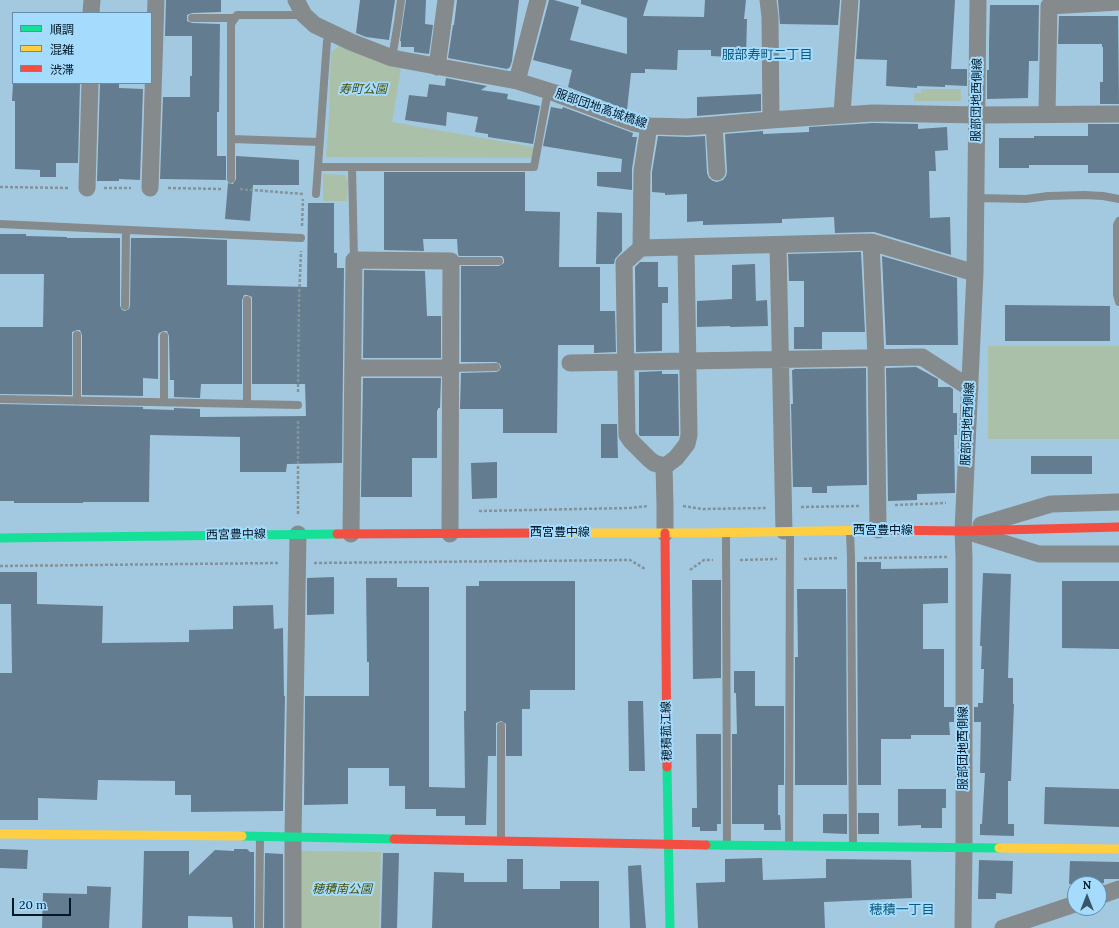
<!DOCTYPE html>
<meta charset="utf-8">
<style>
body{margin:0}
#map{position:relative;width:1119px;height:928px;overflow:hidden;background:#a3c9e0;font-family:Lora,"Noto Sans JP",serif}
canvas{display:block}
.legend{position:absolute;left:12px;top:12px;width:140px;height:72px;box-sizing:border-box;background:#a5dbfd;border:1px solid #638da7;margin:0;padding:5px 7px;list-style:none;font-size:12px;color:#001827}
.legend li{display:flex;align-items:center;gap:8px;height:20px}
.legend b{width:20px;border:1px solid #638da7}
.north{position:absolute;left:1067px;top:876px;width:40px;height:40px;box-sizing:border-box;background:#a5dbfd;border:1px solid #638da7;border-radius:50%;rotate:0deg;font-size:11px;font-weight:700;line-height:16px;text-align:center;color:#001827}
.north::after{content:'';display:block;margin:auto;width:14px;height:18px;background:#395668;clip-path:polygon(50% 0,100% 100%,50% 72%,0 100%)}
.scale{position:absolute;left:12px;top:898px;width:59px;height:18px;box-sizing:border-box;border:2px solid #001827;border-top:0;padding-left:5px;font-size:12px;line-height:14px;white-space:nowrap;color:#001827;-webkit-text-stroke:3px #a5dbfd;paint-order:stroke}
</style>
<div id="map">
<canvas width="1119" height="928"></canvas>
<ul class="legend">
<li><b style="height:5px;background:#16e098"></b>順調</li>
<li><b style="height:5px;background:#ffcf43"></b>混雑</li>
<li><b style="height:5px;background:#f24e42"></b>渋滞</li>
</ul>
<div class="north">N</div>
<div class="scale">20 m</div>
</div>
<script>
const context = document.querySelector('canvas').getContext('2d');
context.lineJoin = 'round';
function paint(path, color) {
  context.fillStyle = color;
  context.fill(path, 'evenodd');
}
function shape(rows) {
  const path = new Path2D();
  for (const r of rows) {
    path.moveTo(r[0], r[1]);
    for (let i = 2; i < r.length; i += 2) path.lineTo(r[i], r[i + 1]);
  }
  return path;
}
function strokePath(path, color, width, dash) {
  context.strokeStyle = color;
  context.lineWidth = width;
  context.lineCap = dash ? 'butt' : 'round';
  context.setLineDash(dash || []);
  context.stroke(path);
}
function write(font, color, halo, rows, align = 'center') {
  context.font = font + ' Lora,"Noto Sans JP",serif';
  context.lineWidth = 4;
  context.setLineDash([]);
  context.textBaseline = 'middle';
  context.strokeStyle = halo;
  context.fillStyle = color;
  for (const [text, x, y, turn = 0] of rows) {
    context.save();
    context.translate(x, y);
    context.rotate((+turn || 0) * Math.PI / 180);
    context.textAlign = isNaN(turn) ? turn : align;
    if (halo) context.strokeText(text, 0, 0);
    context.fillText(text, 0, 0);
    context.restore();
  }
}
paint(shape([
 [341,45,401,69,392,122,533,147,533,158,326,157,329,116,331,52],
 [921,89,961,89,961,101,914,101,914,93,921,93],
 [323,174,345,175,348,180,347,201,323,201],
 [988,346,1119,346,1119,439,988,439],
 [301,851,381,852,379,928,301,928]
]), '#aac0a9');
paint(shape([
 [166,0,221,0,221,12,192,13,187,15,187,21,192,23,220,24,219,112,217,112,217,156,226,156,226,180,160,179,163,97,190,97,190,76,192,76,192,36,165,36],
 [360,0,395,0,389,40,366,37,356,33],
 [406,0,426,0,425,24,433,25,429,54,414,52,414,47,401,47,401,41,400,41],
 [457,0,519,0,512,61,510,67,507,69,448,58,453,25,454,25],
 [549,0,554,0,579,7,570,40,627,54,627,18,581,4,581,0,648,0,643,16,704,17,705,0,746,0,744,19,747,19,746,58,711,56,711,50,678,50,677,70,645,69,645,73,631,73,627,110,568,87,572,70,533,60],
 [778,0,840,0,838,25,780,24],
 [860,0,955,0,951,69,967,69,967,86,945,85,945,87,917,86,917,88,886,86,887,60,856,59],
 [990,5,1039,5,1038,61,1029,61,1028,98,987,99,987,70,989,70,989,44],
 [1059,16,1118,16,1119,104,1100,104,1100,82,1103,82,1103,47,1102,47,1102,44,1058,44],
 [446,78,487,86,481,90,508,94,507,99,540,106,533,144,488,137,488,134,475,132,478,117,447,112,446,126,405,120,409,95,427,97,429,84,445,86],
 [13,83,80,83,78,163,56,163,56,177,40,177,40,170,15,169,15,101,12,101],
 [100,83,119,83,119,88,143,89,140,180,119,179,119,181,97,181],
 [761,94,761,111,697,116,697,97],
 [551,107,562,109,563,107,633,133,632,137,637,137,632,169,632,190,597,186,597,172,621,172,622,159,543,146],
 [873,123,918,124,918,129,947,127,948,150,935,151,936,171,929,171,930,218,950,217,951,255,874,232,835,233,834,217,782,219,782,223,703,225,703,221,687,222,687,194,665,195,665,193,652,192,652,172,658,136,687,137,705,136,707,173,709,178,713,181,717,182,723,180,726,176,727,172,725,134,763,131,763,134,809,132,809,127],
 [1088,124,1119,124,1119,173,1088,173,1088,165,1029,165,1029,168,999,168,999,138,1034,138,1034,136,1088,136],
 [236,156,299,160,299,185,253,185,250,221,225,219,228,183,233,184,236,179],
 [384,172,525,172,525,211,560,212,559,267,600,267,600,311,615,311,616,352,594,353,594,345,558,345,557,433,503,433,503,409,460,409,461,373,496,372,499,371,501,367,500,364,496,362,461,362,461,266,499,266,504,263,504,259,502,256,459,256,458,254,457,239,423,239,424,251,384,250],
 [308,203,334,203,334,253,337,253,337,268,344,268,342,463,287,464,286,472,240,472,240,437,150,435,149,502,83,502,83,503,14,503,14,501,0,501,0,404,143,407,143,409,174,410,174,408,200,409,200,417,306,416,305,384,252,384,252,297,247,295,244,295,242,300,242,384,201,384,200,398,174,397,174,380,170,380,169,336,167,331,164,331,159,333,158,336,158,379,143,378,143,396,82,395,82,335,80,330,77,330,72,332,72,395,0,394,0,327,43,327,44,274,0,274,0,234,26,234,26,236,67,237,67,238,120,238,120,306,122,310,125,311,129,309,130,306,131,238,184,238,227,240,227,285,307,287],
 [597,212,622,213,622,251,615,259,614,264,596,264],
 [861,252,865,332,822,332,822,349,794,349,794,327,804,327,804,281,789,281,788,254],
 [882,256,957,278,958,345,886,345],
 [640,262,658,262,658,287,668,287,668,303,662,303,662,351,636,352,635,267],
 [755,264,756,301,767,300,768,326,730,327,730,326,697,327,697,301,732,299,732,265],
 [364,270,425,271,427,316,441,316,441,358,363,358],
 [1005,305,1110,306,1110,341,1005,341],
 [916,367,938,379,938,387,950,387,953,389,953,413,957,413,957,435,954,435,955,493,917,494,917,500,888,501,886,368],
 [866,368,867,485,827,486,827,493,812,493,812,487,793,487,791,404,793,404,792,370,794,370,794,369],
 [662,371,662,374,678,374,679,436,640,436,639,435,639,372],
 [363,378,441,378,440,408,438,408,438,410,437,410,437,458,412,458,412,497,361,497],
 [601,424,617,424,618,458,601,458],
 [1031,456,1092,456,1092,474,1031,474],
 [497,462,497,498,472,499,471,463],
 [857,562,881,562,881,569,948,568,948,603,923,604,923,649,944,649,944,707,954,707,954,722,949,722,950,735,911,735,911,739,881,739,881,785,858,785],
 [0,572,37,572,37,604,103,606,102,643,189,642,189,630,233,629,233,606,273,605,274,629,283,628,284,696,285,696,283,811,191,812,191,795,175,795,175,781,98,780,97,800,38,798,38,820,0,820,0,673,12,673,11,604,0,604],
 [983,573,1011,574,1008,678,1013,678,1013,704,1014,704,1011,781,1008,781,1008,824,1014,824,1014,836,980,835,980,824,982,824,985,773,980,773,981,722,974,722,974,707,978,707,978,703,983,703,984,669,981,669,982,646,980,646],
 [334,577,334,614,307,615,307,578],
 [366,578,397,578,397,587,429,587,429,787,465,788,464,711,466,711,466,586,479,586,479,581,575,581,575,690,530,690,530,709,522,709,522,756,506,756,506,724,501,721,496,723,496,756,488,756,486,825,465,825,465,816,436,816,436,809,405,809,405,786,389,786,389,768,348,768,348,804,304,805,305,696,369,696,369,662,367,662],
 [692,580,721,580,721,678,693,679],
 [1062,581,1119,581,1119,649,1062,648],
 [797,589,846,589,847,785,795,785,795,657,798,657],
 [734,671,755,671,755,706,784,706,784,785,778,785,778,815,780,815,781,830,764,830,764,824,732,824,732,734,737,734,736,693,734,693],
 [628,701,643,701,645,771,629,771],
 [696,734,721,734,721,824,717,824,717,831,700,831,700,827,692,827,692,808,697,808],
 [1045,787,1119,789,1119,827,1044,824],
 [898,789,946,789,946,808,942,808,942,828,921,828,921,825,898,826],
 [858,813,879,813,879,834,858,834],
 [823,814,847,814,847,834,823,833],
 [0,849,28,850,27,869,0,868],
 [234,849,247,849,250,852,254,852,254,928,233,928,232,917,188,916,188,928,142,928,144,851,189,851,189,875,215,850,234,851],
 [265,853,283,854,283,928,264,928],
 [383,853,399,853,397,928,381,928],
 [762,858,763,880,826,878,826,859,911,860,912,898,824,902,825,928,698,928,696,883,725,882,725,859],
 [507,859,523,859,523,889,560,889,560,881,599,881,599,928,432,928,434,872,464,873,464,882,507,882],
 [979,860,1013,861,1012,894,996,893,996,899,978,899],
 [1070,861,1119,862,1119,879,1104,879,1104,883,1069,884],
 [641,865,646,928,630,928,628,866],
 [87,886,111,887,109,928,42,928,43,893,87,894]
]), '#647c8f');
strokePath(shape([
 [0,187,69,188],
 [104,188,131,188],
 [168,188,221,189],
 [240,189,303,194],
 [302,226,303,199],
 [298,392,299,299,301,251],
 [895,505,946,503],
 [683,506,702,509,766,508],
 [801,507,860,506],
 [479,511,630,508,648,506],
 [298,514,298,419],
 [864,558,947,557],
 [804,559,839,558],
 [740,560,777,559],
 [314,563,630,560,645,569],
 [0,566,279,563],
 [690,570,704,560,713,560]
]), '#849299', 2.5, [3, 2]);
strokePath(shape([
 [192,18,235,18],
 [392,58,398,22,401,0],
 [231,139,319,142],
 [318,167,534,167,548,91],
 [352,167,354,260],
 [231,179,231,24,237,15,304,15],
 [316,194,327,41,332,33],
 [976,198,1026,199,1048,196,1084,195,1103,196,1119,199],
 [1119,221,1117,225,1117,295,1119,302],
 [0,224,301,238],
 [451,261,499,261],
 [125,306,126,230],
 [77,335,77,401],
 [164,336,164,402],
 [450,368,496,367],
 [0,399,298,405],
 [247,404,247,300],
 [850,532,851,558,853,846],
 [726,534,727,845],
 [501,841,501,726],
 [789,845,790,533],
 [259,928,260,837]
]), '#858a8c', 8);
strokePath(shape([
 [296,0,304,15,315,25,351,42,392,58,517,81,552,92,634,123,649,126,687,127,714,125,771,120,873,113,977,115,1119,114],
 [768,0,770,17,771,120],
 [91,13,92,0],
 [437,67,446,0],
 [517,81,538,0],
 [842,114,850,0],
 [1047,114,1049,6,1119,2],
 [714,125,717,172],
 [649,126,642,171,641,248,624,263,627,435,631,441,649,459,654,463,664,466,665,505,665,533],
 [87,188,90,83],
 [150,188,156,0],
 [871,242,876,357,878,530],
 [778,245,784,531],
 [641,248,871,242,975,273],
 [570,363,922,357,970,388],
 [353,368,450,368],
 [664,466,668,464,676,458,687,444,689,435,686,248],
 [981,525,1051,504,1119,502],
 [351,534,354,260,451,261,450,534],
 [975,534,1039,554,1119,554],
 [1099,896,1119,889],
 [293,928,293,837,298,534],
 [963,928,964,848,964,557,963,531,975,273,978,0],
 [1003,928,1075,904]
]), '#858a8c', 17);
strokePath(shape([
 [0,538,337,534],
 [667,767,670,928],
 [242,836,394,839],
 [706,845,999,848]
]), '#16e098', 9);
strokePath(shape([
 [543,533,703,533,877,530],
 [0,834,242,836],
 [999,848,1119,849]
]), '#ffcf43', 9);
strokePath(shape([
 [877,530,963,531,1119,527],
 [665,533,667,767],
 [337,534,543,533],
 [394,839,706,845]
]), '#f24e42', 9);
write('italic 12px', '#485000', '#a5dbfd', [
 ["寿町公園",363,90],
 ["穂積南公園",342,890]
]);
write('12px', '#001827', '#a5dbfd', [
 ["服部団地西側線",977,100,-89],
 ["服部団地高城橋線",601,109,19],
 ["服部団地西側線",968,424,-87],
 ["西宮豊中線",883,531],
 ["西宮豊中線",560,533],
 ["西宮豊中線",236,535,-1],
 ["穂積菰江線",667,731,-91],
 ["服部団地西側線",964,748,-90]
]);
write('13px', '#0c5a7f', '#a5dbfd', [
 ["服部寿町二丁目",767,55],
 ["穂積一丁目",902,910]
]);
</script>
